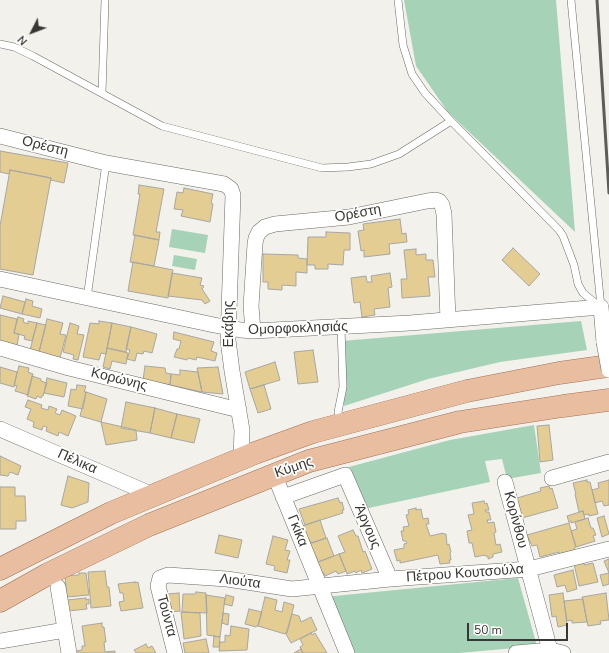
<!DOCTYPE html>
<meta charset="utf-8">
<style>
body{margin:0}
#map{position:relative;width:609px;height:653px;overflow:hidden;background:#f3f1ec;font-family:"Nunito Sans",sans-serif}
canvas{display:block}
.north{position:absolute;left:12px;top:12px;width:40px;height:40px;-webkit-text-stroke:3px #fffffe;paint-order:stroke;rotate:228deg;font-size:11px;font-weight:700;line-height:16px;text-align:center;color:#383735}
.north::after{content:'';display:block;margin:auto;width:14px;height:18px;background:#383735;clip-path:polygon(50% 0,100% 100%,50% 72%,0 100%)}
.scale{position:absolute;left:467px;top:623px;width:101px;height:18px;box-sizing:border-box;border:2px solid #383735;border-top:0;padding-left:5px;font-size:12px;line-height:14px;white-space:nowrap;color:#383735;-webkit-text-stroke:3px #fffffe;paint-order:stroke}
</style>
<div id="map">
<canvas width="609" height="653"></canvas>
<div class="north">N</div>
<div class="scale">50 m</div>
</div>
<script>
const context = document.querySelector('canvas').getContext('2d');
context.lineJoin = 'round';
function paint(path, color) {
  context.fillStyle = color;
  context.fill(path, 'evenodd');
}
function shape(rows) {
  const path = new Path2D();
  for (const r of rows) {
    path.moveTo(r[0], r[1]);
    for (let i = 2; i < r.length; i += 2) path.lineTo(r[i], r[i + 1]);
  }
  return path;
}
function strokePath(path, color, width, dash) {
  context.strokeStyle = color;
  context.lineWidth = width;
  context.lineCap = dash ? 'butt' : 'round';
  context.setLineDash(dash || []);
  context.stroke(path);
}
function write(font, color, halo, rows, align = 'center') {
  context.font = font + ' "Nunito Sans",sans-serif';
  context.lineWidth = 3.5;
  context.setLineDash([]);
  context.textBaseline = 'middle';
  context.strokeStyle = halo;
  context.fillStyle = color;
  for (const [text, x, y, turn = 0] of rows) {
    context.save();
    context.translate(x, y);
    context.rotate((+turn || 0) * Math.PI / 180);
    context.textAlign = isNaN(turn) ? turn : align;
    if (halo) context.strokeText(text, 0, 0);
    context.fillText(text, 0, 0);
    context.restore();
  }
}
paint(shape([
 [404,0,556,0,575,232,448,112,416,66],
 [172,229,208,235,205,253,169,247],
 [174,255,197,259,195,270,172,266],
 [581,321,587,350,500,362,428,379,344,406,342,341],
 [534,425,541,473,507,479,502,459,485,461,490,482,364,509,345,468,450,440],
 [518,578,537,646,459,653,348,653,324,597]
]), '#a6d2b8');
const building = shape([
 [0,151,68,163,64,183,51,180,51,178,10,170,9,174,0,172,0,151],
 [10,170,51,178,33,275,0,269,0,226,10,170],
 [139,185,164,189,156,232,160,232,159,240,133,235,140,194,138,194,139,185],
 [184,188,213,194,211,203,213,204,210,222,181,216,183,210,174,209,177,192,183,193,184,188],
 [400,219,402,234,406,233,407,242,389,244,390,254,364,257,364,250,361,251,358,231,364,230,363,224,400,219],
 [326,232,350,233,350,250,344,250,343,265,328,264,328,269,315,269,315,265,307,265,308,237,326,237,326,232],
 [135,235,159,240,154,266,130,262,135,235],
 [513,248,540,274,529,286,502,260,513,248],
 [416,249,416,255,426,254,426,260,433,260,435,277,428,277,430,296,402,298,401,279,407,279,404,250,416,249],
 [263,254,298,255,298,258,307,259,307,273,296,272,296,286,282,285,282,290,268,289,268,282,263,282,263,254],
 [133,262,173,270,168,298,128,291,133,262],
 [172,273,202,278,200,285,204,286,202,289,210,301,205,304,202,300,168,296,172,273],
 [390,273,392,287,388,288,390,307,374,309,375,315,362,317,360,302,354,303,351,278,366,276,367,282,372,282,371,276,390,273],
 [3,296,25,302,22,314,0,308,3,296],
 [26,299,33,301,32,306,42,309,40,318,22,314,26,299],
 [0,315,17,319,14,333,19,334,17,346,0,342,0,315],
 [18,317,24,319,23,322,28,324,28,321,37,323,32,341,24,339,25,336,14,333,18,317],
 [47,319,63,323,60,334,66,335,60,358,39,352,47,319],
 [99,321,112,323,106,354,101,353,99,360,83,357,90,323,99,324,99,321],
 [37,323,46,325,39,352,30,350,37,323],
 [70,323,79,326,77,334,84,335,78,360,73,359,74,355,63,352,70,323],
 [112,323,131,327,126,352,107,348,112,323],
 [131,327,157,334,152,353,144,351,143,354,137,353,135,361,127,359,130,350,126,349,131,327],
 [174,332,214,342,211,351,217,353,215,361,197,357,196,360,188,358,187,360,174,357,177,349,179,349,181,341,173,339,174,332],
 [107,348,128,353,126,364,112,361,110,369,103,367,107,348],
 [313,350,318,382,298,384,294,352,313,350],
 [275,362,280,380,250,389,245,372,275,362],
 [19,366,29,368,28,372,33,374,28,395,15,391,17,386,14,385,19,366],
 [145,366,165,368,166,373,171,374,170,385,143,380,145,366],
 [0,367,17,372,14,387,0,383,0,367],
 [218,367,223,394,202,392,197,368,218,367],
 [180,370,198,372,202,392,170,385,171,374,180,375,180,370],
 [32,376,41,379,41,381,47,383,43,396,42,396,41,398,37,396,36,399,27,396,32,376],
 [47,378,67,383,64,397,44,393,47,378],
 [77,385,86,386,84,392,86,392,83,409,68,406,71,389,76,390,77,385],
 [264,385,271,409,258,413,250,389,264,385],
 [86,392,107,399,101,422,80,416,86,392],
 [28,400,42,405,41,408,48,410,49,406,57,409,55,413,60,415,62,410,76,416,68,436,59,432,58,436,46,431,47,427,43,426,42,430,33,427,34,422,27,419,31,409,25,407,28,400],
 [126,402,155,408,150,433,121,428,126,402],
 [155,408,177,414,171,438,150,433,155,408],
 [177,414,200,419,194,443,171,438,177,414],
 [101,422,136,430,137,440,106,445,101,422],
 [549,425,553,460,540,462,537,426,549,425],
 [0,456,21,466,18,475,10,472,8,476,0,475,0,456],
 [68,476,89,483,88,502,72,508,61,505,68,476],
 [587,480,587,482,590,482,598,514,589,516,589,514,584,515,583,511,579,512,575,494,576,494,573,483,587,480],
 [609,480,609,505,604,506,602,501,595,503,592,490,599,488,598,483,609,480],
 [549,486,550,489,552,488,558,508,522,518,517,498,541,491,540,488,549,486],
 [0,487,15,487,15,496,25,496,26,521,16,521,16,529,0,529,0,487],
 [338,498,340,503,342,502,344,510,342,510,343,513,305,525,299,509,338,498],
 [484,501,485,504,487,503,489,510,485,510,486,512,489,512,491,520,487,520,488,523,494,522,496,532,494,533,496,545,500,544,502,552,493,554,493,557,488,559,488,556,485,556,485,555,475,557,472,543,469,543,467,531,472,530,468,515,474,514,472,503,484,501],
 [416,508,416,510,421,509,423,519,428,518,429,524,426,524,430,536,443,533,443,534,446,534,447,545,449,544,451,552,450,553,451,560,449,560,450,563,440,564,438,555,400,563,400,560,397,561,394,550,404,548,404,544,407,543,406,541,403,541,401,531,404,531,403,527,409,526,406,515,409,514,408,510,416,508],
 [583,511,585,519,571,523,571,521,569,522,567,516,583,511],
 [604,516,609,534,602,537,597,518,604,516],
 [588,518,591,528,593,528,596,535,593,536,595,541,576,547,571,531,577,529,575,522,588,518],
 [320,520,326,538,311,543,309,539,307,540,303,526,320,520],
 [569,523,576,547,574,548,575,550,559,554,559,552,540,557,537,545,532,546,527,535,569,523],
 [353,530,356,536,358,536,363,552,365,551,372,569,362,573,361,570,356,573,355,571,347,574,339,554,345,552,338,536,353,530],
 [219,535,242,540,238,558,215,553,219,535],
 [273,536,288,540,285,550,290,551,287,560,290,560,287,573,274,570,275,566,266,564,273,536],
 [327,538,334,556,318,562,316,556,313,557,309,544,327,538],
 [339,554,346,571,338,574,336,571,325,576,324,573,322,574,318,562,339,554],
 [609,559,609,573,604,561,609,559],
 [584,562,584,565,593,563,598,582,579,586,574,564,584,562],
 [573,570,577,589,567,592,565,585,557,587,554,575,573,570],
 [105,571,107,587,109,587,111,606,91,608,88,572,105,571],
 [79,573,86,573,89,595,67,597,65,576,79,575,79,573],
 [609,573,609,584,603,586,600,575,609,573],
 [135,582,135,583,138,582,143,608,121,611,119,602,124,601,123,593,120,593,118,584,135,582],
 [196,592,206,593,207,613,182,612,183,594,195,594,196,592],
 [179,593,180,611,171,612,167,594,179,593],
 [563,593,567,625,558,627,556,616,552,617,549,595,563,593],
 [606,593,609,620,600,621,601,624,588,626,582,597,606,593],
 [206,595,225,598,220,637,207,635,206,595],
 [226,595,234,597,232,606,224,604,226,595],
 [265,597,277,600,275,610,282,612,284,602,294,605,287,633,286,632,285,634,258,626,265,597],
 [86,598,86,600,89,599,89,604,86,604,87,609,68,611,67,600,86,598],
 [583,599,587,622,572,623,572,620,567,621,564,601,583,599],
 [249,609,262,612,258,626,256,626,256,627,245,624,249,609],
 [181,612,200,613,201,636,184,639,181,612],
 [223,613,229,614,228,625,222,623,223,613],
 [292,614,299,616,301,622,311,617,317,630,291,643,286,634,292,614],
 [102,623,102,627,104,627,106,642,104,642,105,652,115,651,115,653,78,653,77,651,82,650,82,646,85,646,82,626,102,623],
 [231,626,249,629,247,650,219,651,220,642,225,642,225,635,230,636,231,626],
 [311,633,312,635,315,633,327,653,303,653,300,647,303,645,300,639,311,633],
 [214,636,220,637,219,647,213,647,214,636],
 [206,639,209,653,185,653,183,643,206,639],
 [146,644,148,648,152,646,156,653,136,653,134,650,146,644],
 [301,649,303,653,294,653,301,649]
]);
paint(building, '#e3cd93');
strokePath(building, '#a7a6a1', 1);
const service = shape([
 [398,0,403,45,412,74,425,93,451,121,559,230,563,236,574,265,578,284,583,293,599,306],
 [571,0,601,307],
 [0,44,14,47,33,56,162,126,322,168,348,167,371,164,399,154,451,121],
 [102,93,105,0],
 [87,298,106,163],
 [341,422,338,412,343,387,341,327]
]);
const minor = shape([
 [0,136,106,163,224,184,231,189,233,195,228,340,232,371,242,430,241,459],
 [0,279,214,325,241,330,253,331,410,323,601,307,604,342],
 [253,331,251,306,255,244,256,238,259,232,265,227,275,224,349,217,427,201,436,200,439,201,442,205,444,214,448,320],
 [0,348,69,368,239,410],
 [0,429,153,495],
 [274,474,347,653],
 [552,478,609,462],
 [505,482,550,650],
 [283,497,345,475,390,579],
 [58,587,69,653],
 [0,641,65,630],
 [175,653,158,586,160,578,168,575,227,579,292,589,390,579,529,569,609,549],
 [516,653,550,650,563,653]
]);
const primary = shape([
 [0,569,111,513,255,453,313,432,467,391,559,373,609,366],
 [0,601,48,574,149,525,309,461,460,422,563,406,609,400]
]);
strokePath(service, '#6c6a65', 8);
strokePath(minor, '#6c6a65', 16);
strokePath(primary, '#a17252', 23);
strokePath(service, '#fff', 7);
strokePath(minor, '#fff', 15);
strokePath(primary, '#e9bea0', 22);
strokePath(shape([
 [597,0,609,193]
]), '#5e5d5a', 3);
const minorBridge = shape([
 [604,342,609,370]
]);
strokePath(minorBridge, '#6c6a65', 16, []);
strokePath(minorBridge, '#fff', 15);
write('14px', '#383735', '#fffffe', [
 ["Ορέστη",45,147,14],
 ["Ορέστη",358,214,-10],
 ["Εκάβης",230,324,-90],
 ["Ομορφοκλησιάς",298,329,-2],
 ["Κορώνης",119,380,14],
 ["Πέλικα",77,462,24],
 ["Κύμης",294,468,-19],
 ["Κορίνθου",515,520,75],
 ["Άργους",367,527,67],
 ["Γκίκα",297,531,68],
 ["Πέτρου Κουτσούλα",465,574,-4],
 ["Λιούτα",240,582,7],
 ["Τούντα",166,616,75]
]);
</script>
